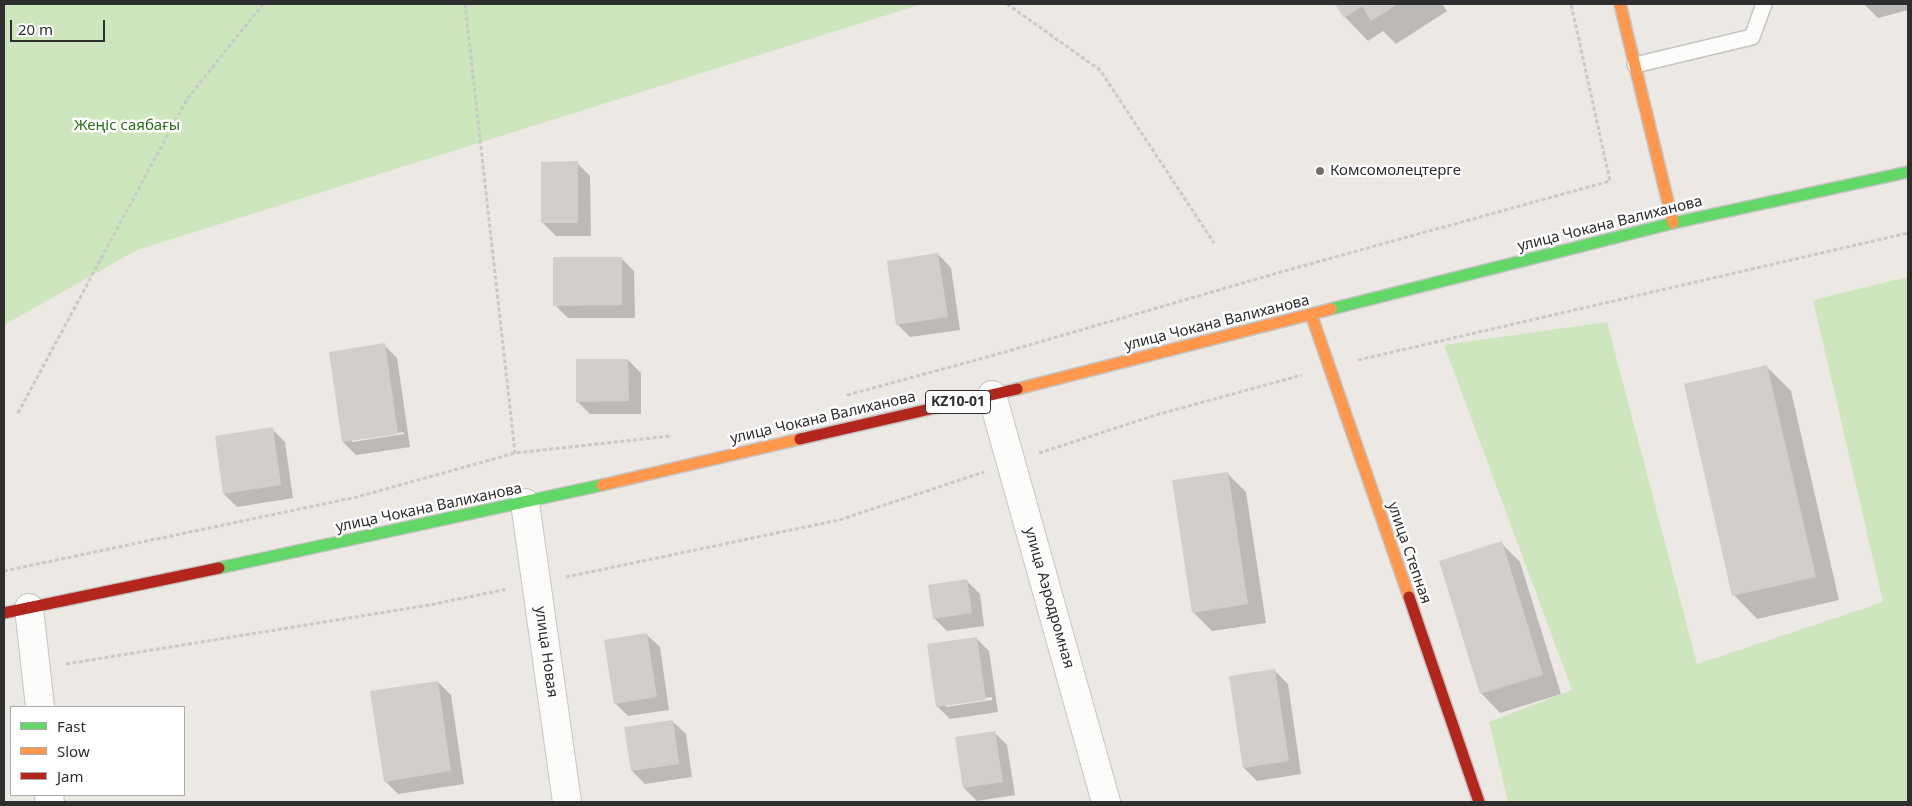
<!DOCTYPE html>
<meta charset="utf-8">
<style>
body{margin:0}
#map{position:relative;width:1912px;height:806px;overflow:hidden;background:#ece8e4;font-family:"Noto Sans",sans-serif}
canvas{display:block}
.frame{position:absolute;inset:0;border:5px solid #2e2e2e;pointer-events:none}
.legend{position:absolute;left:10px;top:706px;width:175px;height:90px;box-sizing:border-box;background:#fff;border:1px solid #ababab;margin:0;padding:6px 9px;list-style:none;font-size:15px;color:#2e2e2e}
.legend li{display:flex;align-items:center;gap:10px;height:25px}
.legend b{width:25px;border:1px solid #ababab}
.scale{position:absolute;left:10px;top:20px;width:95px;height:22px;box-sizing:border-box;border:2px solid #2e2e2e;border-top:0;padding-left:6px;font-size:15px;line-height:18px;white-space:nowrap;color:#2e2e2e;-webkit-text-stroke:4px #fff;paint-order:stroke}
</style>
<div id="map">
<canvas width="1912" height="806"></canvas>
<div class="frame"></div>
<ul class="legend">
<li><b style="height:6px;background:#63d668"></b>Fast</li>
<li><b style="height:6px;background:#ff974d"></b>Slow</li>
<li><b style="height:6px;background:#b3261e"></b>Jam</li>
</ul>
<div class="scale">20 m</div>
</div>
<script>
const context = document.querySelector('canvas').getContext('2d');
context.lineJoin = 'round';
function paint(path, color) {
  context.fillStyle = color;
  context.fill(path, 'evenodd');
}
function shape(rows) {
  const path = new Path2D();
  for (const r of rows) {
    path.moveTo(r[0], r[1]);
    for (let i = 2; i < r.length; i += 2) path.lineTo(r[i], r[i + 1]);
  }
  return path;
}
function strokePath(path, color, width, dash) {
  context.strokeStyle = color;
  context.lineWidth = width;
  context.lineCap = dash ? 'butt' : 'round';
  context.setLineDash(dash || []);
  context.stroke(path);
}
function write(font, color, halo, rows, align = 'center') {
  context.font = font + ' "Noto Sans",sans-serif';
  context.lineWidth = 5;
  context.setLineDash([]);
  context.textBaseline = 'middle';
  context.strokeStyle = halo;
  context.fillStyle = color;
  for (const [text, x, y, turn = 0] of rows) {
    context.save();
    context.translate(x, y);
    context.rotate((+turn || 0) * Math.PI / 180);
    context.textAlign = isNaN(turn) ? turn : align;
    if (halo) context.strokeText(text, 0, 0);
    context.fillText(text, 0, 0);
    context.restore();
  }
}
paint(shape([
 [4,4,922,4,137,250,4,325],
 [1908,277,1908,802,1508,802,1489,722,1572,690,1444,345,1607,322,1697,664,1883,602,1813,300]
]), '#cee6be');
paint(shape([
 [1336,4,1442,4,1447,11,1396,44,1383,31,1368,41,1345,17],
 [1864,4,1908,4,1908,10,1878,18],
 [577,163,590,176,591,236,556,236,543,223],
 [938,254,951,268,960,330,910,337,897,324],
 [621,258,634,271,635,318,568,318,555,305],
 [384,345,397,358,410,447,356,455,343,442],
 [404,432,404,434,352,442,352,439],
 [628,360,641,373,641,414,590,414,577,401],
 [1767,367,1791,391,1839,600,1757,619,1734,595],
 [272,429,285,442,293,498,237,507,224,494],
 [1227,473,1246,492,1266,623,1212,631,1193,612],
 [1501,543,1520,562,1561,694,1500,713,1482,694,1441,561],
 [967,581,980,594,984,626,947,631,934,618],
 [646,634,660,647,669,710,628,716,615,703],
 [976,638,989,651,998,712,950,719,937,706],
 [992,697,992,700,946,707,946,704],
 [1275,671,1288,684,1301,774,1257,781,1244,768,1231,677],
 [438,682,451,695,464,784,398,794,385,781],
 [672,721,686,734,692,777,645,784,632,771],
 [994,732,1007,745,1015,795,977,801,964,788,957,738]
]), '#0003');
paint(shape([
 [1335,4,1398,4,1371,21,1362,6,1344,18],
 [578,161,578,223,541,223,541,162],
 [938,253,948,317,896,325,887,261],
 [553,257,622,257,622,305,553,306],
 [385,343,398,434,342,442,329,352],
 [576,359,628,359,629,401,576,402],
 [1767,365,1816,577,1732,596,1684,384],
 [273,427,281,485,223,494,215,436],
 [1228,472,1248,604,1192,613,1172,480],
 [1502,541,1543,675,1480,694,1439,561],
 [967,579,972,613,933,619,928,585],
 [647,633,657,697,614,704,604,640],
 [977,637,986,700,936,707,927,644],
 [1275,669,1289,761,1243,768,1229,676],
 [438,681,451,771,384,782,370,691],
 [673,720,679,764,631,771,624,727],
 [995,731,1003,782,963,788,955,737]
]), '#d1cecb');
const lane = shape([
 [1635,65,1752,37,1764,4]
]);
const street = shape([
 [992,395,1106,802],
 [525,503,567,802],
 [29,608,40,707],
 [49,795,50,802]
]);
const fast = shape([
 [1331,309,1673,223,1908,172],
 [219,568,602,485]
]);
const slow = shape([
 [1620,4,1673,223],
 [1311,314,1409,597],
 [1017,389,1331,309],
 [602,485,800,439]
]);
const jam = shape([
 [800,439,1017,389],
 [1409,597,1479,802],
 [4,613,219,568]
]);
strokePath(lane, '#c5c4c5', 18);
strokePath(street, '#c5c4c5', 30);
strokePath(fast, '#c5c4c5', 14);
strokePath(slow, '#c5c4c5', 14);
strokePath(jam, '#c5c4c5', 14);
strokePath(shape([
 [465,4,515,453],
 [1007,4,1100,70,1214,243],
 [1358,360,1908,233],
 [847,395,991,356,1281,272,1610,181,1571,4],
 [18,413,187,99,263,4],
 [1039,453,1156,415,1302,375],
 [4,571,357,497,515,453,671,436],
 [566,577,839,520,984,472],
 [66,664,429,605,508,589]
]), '#c9c9c8', 3, [4, 2.5]);
strokePath(lane, '#fcfcfb', 15);
strokePath(street, '#fcfcfb', 28);
strokePath(fast, '#63d668', 11);
strokePath(slow, '#ff974d', 11);
strokePath(jam, '#b3261e', 11);
for (const [x, y, r, color] of [
 [1320,171,5,"#706f6e"]
]) {
  const dot = new Path2D();
  dot.arc(x, y, r, 0, 2 * Math.PI);
  context.fillStyle = color;
  context.fill(dot);
  strokePath(dot, '#fff', 2);
}
for (const [x, y, w] of [
 [958,402,65]
]) {
  const box = new Path2D();
  box.roundRect(x - w / 2, y - 11.5, w, 23, 4);
  context.fillStyle = '#fff';
  context.fill(box);
  strokePath(box, '#2e2e2e', 1);
}
write('bold 14px', '#2e2e2e', null, [
 ["KZ10-01",958,402]
]);
write('15px', '#2c6e1b', '#fff', [
 ["Жеңіс саябағы",127,126]
]);
write('15px', '#2e2e2e', '#fff', [
 ["Комсомолецтерге",1330,171]
], 'left');
write('15px', '#2e2e2e', '#fff', [
 ["улица Чокана Валиханова",1610,224,-14],
 ["улица Чокана Валиханова",1217,323,-14],
 ["улица Чокана Валиханова",823,418,-13],
 ["улица Чокана Валиханова",429,508,-12],
 ["улица Степная",1409,553,71],
 ["улица Аэродромная",1049,598,74],
 ["улица Новая",546,652,82]
]);
</script>
